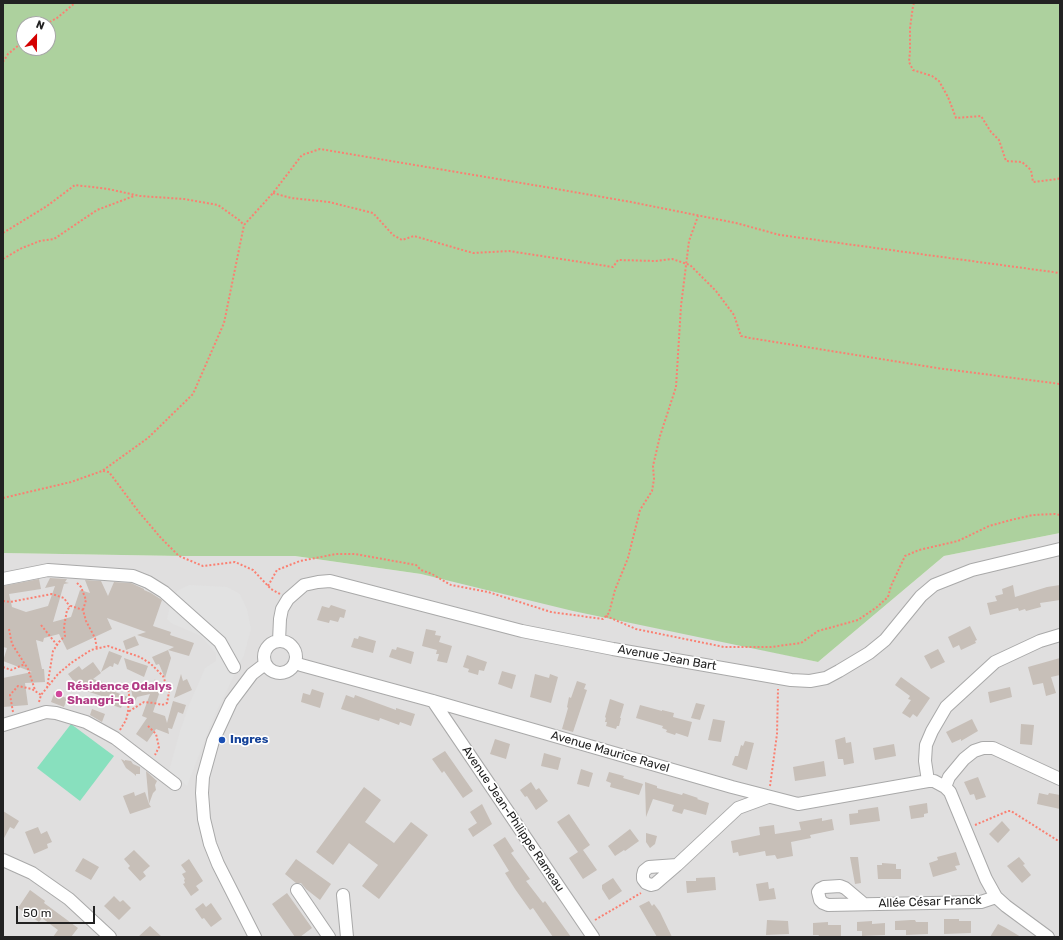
<!DOCTYPE html>
<meta charset="utf-8">
<style>
body{margin:0}
#map{position:relative;width:1063px;height:940px;overflow:hidden;background:#f2efe9;font-family:Rubik,sans-serif}
canvas{display:block}
.frame{position:absolute;inset:0;border:4px solid #222;pointer-events:none}
.north{position:absolute;left:16px;top:16px;width:40px;height:40px;box-sizing:border-box;background:#fff;border:1px solid #a7a7a7;border-radius:50%;rotate:22deg;font-size:11px;font-weight:700;line-height:16px;text-align:center;color:#222}
.north::after{content:'';display:block;margin:auto;width:14px;height:18px;background:#d40000;clip-path:polygon(50% 0,100% 100%,50% 72%,0 100%)}
.scale{position:absolute;left:16px;top:906px;width:79px;height:18px;box-sizing:border-box;border:2px solid #222;border-top:0;padding-left:5px;font-size:12px;line-height:14px;white-space:nowrap;color:#222;-webkit-text-stroke:3px #fff;paint-order:stroke}
</style>
<div id="map">
<canvas width="1063" height="940"></canvas>
<div class="frame"></div>
<div class="north">N</div>
<div class="scale">50 m</div>
</div>
<script>
const context = document.querySelector('canvas').getContext('2d');
context.lineJoin = 'round';
function paint(path, color) {
  context.fillStyle = color;
  context.fill(path, 'evenodd');
}
function shape(rows) {
  const path = new Path2D();
  for (const r of rows) {
    if (r.length === 3) {
      path.moveTo(r[0] + r[2], r[1]);
      path.arc(r[0], r[1], r[2], 0, 2 * Math.PI);
      continue;
    }
    path.moveTo(r[0], r[1]);
    for (let i = 2; i < r.length; i += 2) path.lineTo(r[i], r[i + 1]);
  }
  return path;
}
function strokePath(path, color, width, dash) {
  context.strokeStyle = color;
  context.lineWidth = width;
  context.lineCap = dash ? 'butt' : 'round';
  context.setLineDash(dash || []);
  context.stroke(path);
}
function write(font, color, halo, rows, align = 'center') {
  context.font = font + ' Rubik,sans-serif';
  context.lineWidth = 3.5;
  context.setLineDash([]);
  context.textBaseline = 'middle';
  context.strokeStyle = halo;
  context.fillStyle = color;
  for (const [text, x, y, turn = 0] of rows) {
    context.save();
    context.translate(x, y);
    context.rotate((+turn || 0) * Math.PI / 180);
    context.textAlign = isNaN(turn) ? turn : align;
    if (halo) context.strokeText(text, 0, 0);
    context.fillText(text, 0, 0);
    context.restore();
  }
}
paint(shape([
 [1060,533,1060,937,3,937,3,553,181,556,295,556,421,574,818,662,944,556]
]), '#e0dfdf');
paint(shape([
 [3,3,1060,3,1060,533,944,556,818,662,573,611,421,574,295,556,181,556,3,553],
 [24,24,48,24,48,48,24,48]
]), '#add19e');
paint(shape([
 [71,724,114,756,80,801,37,768]
]), '#88e0be');
paint(shape([
 [189,585,227,587,240,594,247,609,251,629,244,655,213,719,187,786,169,771,180,731,189,705,205,668,216,661,216,654,201,636,171,623,167,619,171,601,177,591]
]), '#e2e2e2');
paint(shape([
 [50,578,67,579,65,582,69,583,64,584,53,622,71,617,80,590,90,593,85,580,101,581,108,596,114,582,131,583,144,589,144,590,151,593,162,600,153,626,171,632,170,635,194,643,189,656,168,650,174,647,137,635,146,632,107,618,112,629,67,650,59,634,44,638,43,642,36,640,42,669,44,669,45,682,25,683,28,705,3,707,3,678,32,672,3,661,7,648,3,647,3,586,39,579,41,589,9,594,12,607,26,612,48,606,55,586,45,588],
 [1013,585,1015,597,1047,587,1060,585,1060,600,1040,603,1041,607,1026,611,1025,609,1019,611,1018,608,990,615,987,603,997,601,995,596,1003,594,1002,589],
 [331,605,346,610,344,618,340,617,338,622,330,620,329,623,317,620,322,606,329,608],
 [970,626,977,640,975,641,976,643,961,650,959,645,953,648,948,637],
 [426,629,436,631,435,635,441,636,439,642,452,646,447,663,437,661,439,654,436,654,437,650,422,646],
 [135,636,139,645,126,650,123,641],
 [359,636,376,641,373,653,351,647,354,638,358,639],
 [397,647,414,652,411,664,389,657,392,649,396,650],
 [938,649,945,662,931,669,924,656],
 [168,650,171,658,165,678,159,664,156,665,152,657],
 [109,651,122,656,118,665,114,663,113,667,110,666,101,672],
 [467,655,487,662,484,671,479,670,478,675,468,672,469,669,463,667],
 [124,658,148,666,144,677,127,669],
 [1060,658,1060,675,1051,677,1056,693,1046,696,1043,683,1033,685,1028,667],
 [93,662,101,673,93,679,112,685,110,690,133,699,130,684,142,682,140,687,153,684,155,679,159,694,153,712,165,716,167,723,173,701,186,705,183,714,178,712,172,729,168,728,169,734,156,729,147,742,136,734,147,718,142,716,150,694,137,697,133,706,123,703,121,708,112,705,114,700,80,689,68,674,79,666,82,670],
 [502,671,516,675,512,689,498,684],
 [181,674,183,681,187,679,192,690,174,698],
 [535,674,549,678,550,674,558,677,551,703,530,697],
 [901,677,930,698,917,717,913,714,910,718,902,713,911,700,908,699,910,696,895,685],
 [577,681,586,684,584,689,587,690,573,732,562,729,568,708,567,707,569,697,571,698],
 [1010,687,1012,697,990,703,988,692],
 [312,689,324,693,320,708,301,702,303,693,310,695],
 [54,694,67,698,64,707,51,702],
 [346,695,354,698,355,695,396,710,396,708,415,714,411,726,400,722,399,725,380,718,379,721,341,709],
 [610,699,624,704,620,718,621,718,619,726,617,726,616,729,606,726,607,722,605,722,606,718,605,717],
 [696,703,705,705,700,720,691,718],
 [640,705,662,711,662,710,674,713,673,717,692,722,688,737,676,733,675,735,666,732,667,730,662,728,663,726,636,718],
 [92,709,105,714,102,722,90,715],
 [713,719,725,721,721,742,708,740],
 [972,719,978,731,961,741,961,739,952,743,946,732],
 [1021,724,1034,725,1032,745,1020,744],
 [845,737,846,743,851,742,854,763,844,765,843,759,838,759,835,740],
 [495,739,510,744,506,759,490,754],
 [745,741,754,743,747,770,732,765,735,756,738,756,741,745,743,746],
 [894,744,896,756,875,760,873,748],
 [445,751,473,791,463,798,444,771,442,773,432,759],
 [544,753,561,758,558,770,541,766],
 [121,759,125,761,125,760,131,761,133,764,140,767,140,774,136,774,136,776,134,774,126,768],
 [824,761,826,776,795,781,793,767],
 [581,769,593,773,589,787,577,784],
 [146,771,157,781,155,785,156,790,153,793,149,804,151,807,130,814,123,796,134,792,135,796,145,792,149,804],
 [609,772,624,776,623,778,643,784,639,795,610,787,611,783,606,781],
 [978,777,986,797,976,800,974,794,970,795,964,782],
 [531,782,536,790,539,788,548,801,536,810,527,796,525,797,520,790],
 [645,782,657,786,657,788,682,795,683,793,698,798,697,799,709,803,706,815,684,809,682,814,672,811,674,805,653,799,646,817],
 [364,787,381,800,365,822,394,843,411,822,428,835,379,899,362,886,378,865,349,843,333,865,316,852],
 [1039,793,1048,795,1049,793,1060,795,1060,809,1037,804],
 [927,803,928,813,924,814,924,817,911,819,909,806],
 [482,804,492,824,473,837,468,829,477,823,470,812],
 [878,807,880,821,850,825,849,814,858,813,858,810],
 [3,811,19,821,14,829,10,827,3,840],
 [569,814,590,845,583,850,597,870,583,879,569,858,578,852,557,822],
 [822,818,822,821,832,819,834,830,810,835,811,838,791,842,793,856,777,859,775,855,766,856,765,851,739,856,738,852,733,853,731,841,760,835,759,827,774,825,775,834,801,830,799,822],
 [1002,821,1010,830,998,843,989,834],
 [38,827,41,834,47,831,52,842,47,844,48,848,34,854,25,832],
 [630,829,639,841,625,851,624,850,615,856,608,846],
 [646,833,657,836,655,844,650,848,646,842],
 [505,837,514,851,511,853,530,879,526,881,543,903,545,901,571,937,553,937,533,908,530,910,515,889,505,873,509,871,493,845],
 [134,850,150,866,143,872,146,876,140,881,128,868,130,866,124,859],
 [956,852,960,865,955,866,957,870,933,877,929,863,938,860,937,857],
 [850,857,858,857,861,883,855,884],
 [1019,857,1025,864,1023,865,1031,875,1022,883,1007,866],
 [83,858,99,867,91,880,75,871],
 [189,859,203,881,196,886,199,890,191,896,183,884,185,883,184,880,185,879,182,874,186,872,181,865],
 [296,859,331,884,320,900,306,889,301,883,296,883,285,874],
 [882,863,896,864,896,869,901,869,901,879,878,879,877,865,882,865],
 [715,877,716,890,687,893,686,881,696,881,696,878],
 [613,878,622,891,609,900,602,889,602,885],
 [768,882,769,889,774,888,776,899,759,901,756,884],
 [30,890,45,901,44,903,78,928,71,937,53,937,58,930,42,918,39,922,18,908],
 [287,893,312,928,300,937,295,937,272,904],
 [114,896,120,902,123,900,131,908,119,920,104,906],
 [649,901,652,906,654,904,660,912,672,937,657,937,639,906],
 [203,903,206,907,211,903,222,919,211,927,204,918,202,919,195,909],
 [944,919,959,919,959,921,971,921,971,933,944,934],
 [767,920,788,921,789,934,766,935],
 [911,920,915,920,916,922,928,922,928,934,906,935,906,930,895,930,895,921],
 [872,921,872,924,885,923,885,935,862,936,862,931,857,931,857,922],
 [828,922,828,925,841,925,841,937,818,937,819,935,813,935,813,923],
 [998,924,1006,928,1021,937,990,937],
 [150,926,162,937,138,937]
]), '#c7bfb8');
const minor = shape([
 [3,579,48,570,133,576,148,582,164,592,220,642,234,667],
 [280,657,16],
 [279,641,280,619,282,609,288,599,304,585,318,582,330,581,522,631,613,649,791,680,810,681,826,678,839,671,869,653,885,640,921,596,934,585,972,570,1060,549],
 [295,662,301,665,433,701,732,787,798,804,928,781,934,781,945,787,950,792,986,879,996,897,1006,906,1048,937],
 [433,701,593,937],
 [3,725,46,712,56,713,86,722,115,738,175,784],
 [928,781,925,761,926,745,932,731,946,707,995,662,1040,641,1060,635],
 [945,787,949,777,964,759,974,751,983,748,993,748,1060,779],
 [3,860,32,873,69,899,110,937],
 [677,865,655,884,651,885,646,883,643,879,643,875,644,871,649,867,677,865,738,808,768,797],
 [297,890,329,937],
 [343,895,347,937],
 [864,904,845,888,840,886,824,887,820,889,818,892,820,900,823,903,828,905,981,902,996,897],
 [255,937,218,864,210,844,204,819,202,793,203,777,213,741,231,702,252,674,265,664]
]);
strokePath(minor, '#a9a9a9', 14);
strokePath(shape([
 [914,3,913,6,910,28,910,51,909,62,913,70,932,76,939,81,948,97,956,118,981,116,991,132,999,140,1006,161,1022,162,1031,170,1033,182,1058,179,1060,176],
 [46,24,57,18,75,3],
 [3,62,8,54,24,41],
 [273,193,291,198,329,202,373,213,393,235,402,240,414,236,473,253,509,251,613,267,618,260,656,261,672,259,690,265,716,291,734,315,741,336,750,338,937,368,1060,384],
 [3,233,47,206,75,185,108,189,140,196,184,199,218,205,239,220,244,225],
 [3,259,22,248,40,241,54,239,97,210,134,196],
 [103,471,109,472,138,511,161,538,179,556,203,566,235,562,253,570,271,589,280,594],
 [3,498,71,482,102,471,148,438,193,394,224,323,244,225,273,193,302,155,320,149,545,187,631,202,736,223,780,235,1060,273],
 [77,583,81,587,86,600,83,610],
 [268,586,277,570,300,561,336,554,355,554,416,565,421,570,432,574,451,585,488,592,551,612,603,619,609,613,615,590,628,558,640,510,652,491,654,479,653,466,660,436,676,387,681,306,689,241,698,216],
 [3,601,10,602,52,594,64,598,70,607],
 [606,616,636,629,724,647,771,647,801,643,818,631,858,620,877,607,888,597,891,586,905,556,919,550,958,541,989,526,1011,520,1033,515,1055,514,1060,515],
 [41,625,57,645],
 [9,629,12,644,28,669,35,690],
 [3,667,11,670,25,664],
 [47,688,53,651,59,642,65,636,64,627,67,610,71,606,83,610,86,621,95,638,97,649],
 [39,702,41,695,58,674,71,663,91,650,108,646,140,657,151,664,163,676,169,692,167,703,162,705,154,703,144,702,128,712],
 [13,712,10,695,18,686,32,689,41,695],
 [148,726,156,734,159,747,155,755],
 [120,730,126,720,128,712,129,694,127,683],
 [770,786,777,734,778,689],
 [975,825,1008,811,1011,811,1060,842],
 [595,920,641,893]
]), '#fa8072', 2, [2, 2]);
strokePath(minor, '#fff', 12);
for (const [x, y, r, color] of [
 [59,694,4,"#d1479c"],
 [222,740,4,"#1a4fb4"]
]) {
  const dot = new Path2D();
  dot.arc(x, y, r, 0, 2 * Math.PI);
  context.fillStyle = color;
  context.fill(dot);
  strokePath(dot, '#fff', 1.5);
}
write('12px', '#222', '#fff', [
 ["Avenue Jean Bart",667,658,10],
 ["Avenue Maurice Ravel",610,752,16],
 ["Avenue Jean-Philippe Rameau",513,819,56],
 ["Allée César Franck",930,902,-2]
]);
write('bold 12px', '#b23c85', '#fff', [
 ["Résidence Odalys",67,687],
 ["Shangri-La",67,701]
], 'left');
write('bold 12px', '#164399', '#fff', [
 ["Ingres",230,740]
], 'left');
</script>
